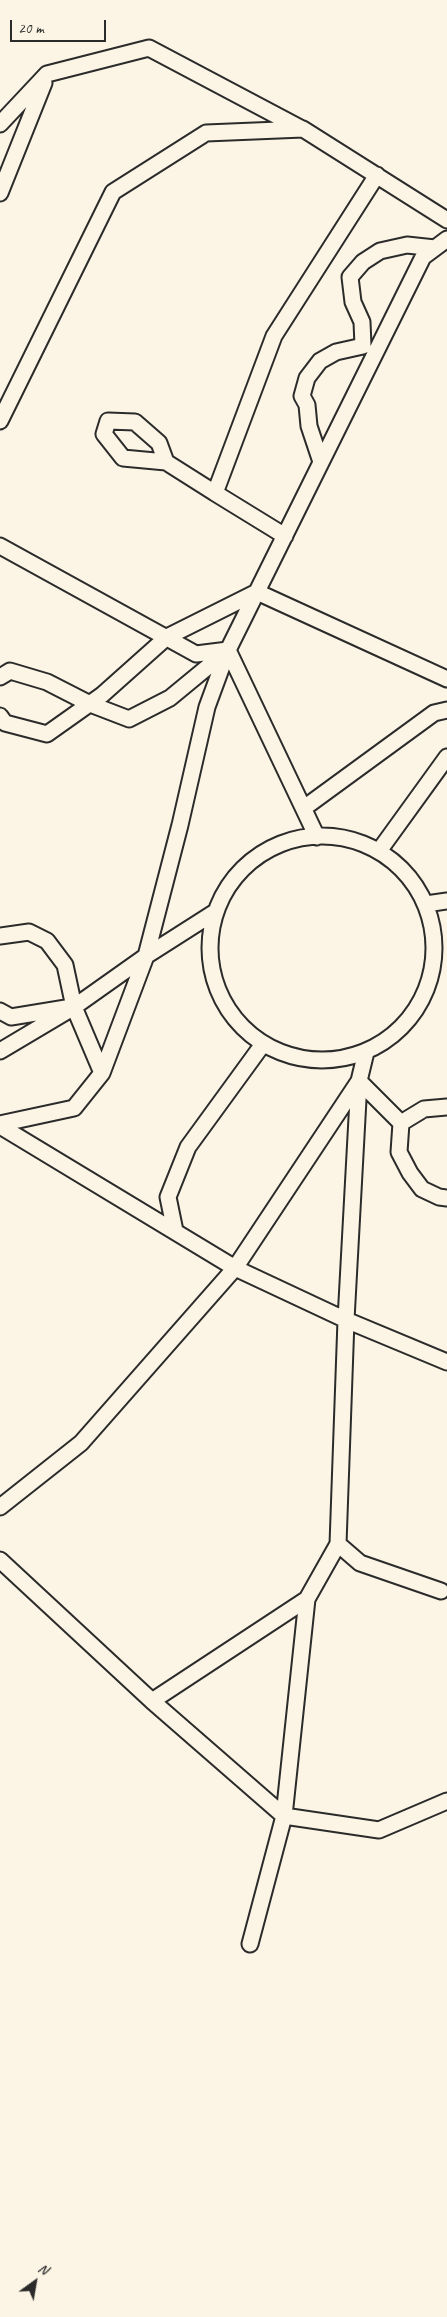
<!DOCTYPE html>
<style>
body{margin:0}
#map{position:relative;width:447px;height:2317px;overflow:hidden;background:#fcf5e5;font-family:Caveat,sans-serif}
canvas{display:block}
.north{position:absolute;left:10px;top:2257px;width:50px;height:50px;-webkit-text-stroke:4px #fcf5e5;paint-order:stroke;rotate:32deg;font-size:14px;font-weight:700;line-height:20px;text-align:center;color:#2b2b2b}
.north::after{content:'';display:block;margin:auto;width:18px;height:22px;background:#2b2b2b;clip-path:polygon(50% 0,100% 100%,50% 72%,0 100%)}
.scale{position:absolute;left:10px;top:20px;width:96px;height:22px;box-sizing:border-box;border:2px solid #2b2b2b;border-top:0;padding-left:6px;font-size:15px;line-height:18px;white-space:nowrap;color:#2b2b2b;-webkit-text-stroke:4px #fcf5e5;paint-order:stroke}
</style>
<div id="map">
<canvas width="447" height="2317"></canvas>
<div class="north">N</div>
<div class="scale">20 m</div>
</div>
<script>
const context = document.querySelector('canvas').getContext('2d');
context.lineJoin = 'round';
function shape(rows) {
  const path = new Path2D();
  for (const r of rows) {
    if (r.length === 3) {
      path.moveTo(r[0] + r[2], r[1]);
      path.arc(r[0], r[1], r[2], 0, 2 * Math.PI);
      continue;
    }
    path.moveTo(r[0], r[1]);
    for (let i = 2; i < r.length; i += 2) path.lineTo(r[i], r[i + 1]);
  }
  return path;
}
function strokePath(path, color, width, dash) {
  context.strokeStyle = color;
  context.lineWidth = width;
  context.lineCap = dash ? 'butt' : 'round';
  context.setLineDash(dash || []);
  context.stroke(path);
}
const service = shape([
 [0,124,47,74,149,48,302,129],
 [0,193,44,83],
 [0,421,113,192,206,133,303,129,447,220],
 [166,462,123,458,104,434,108,421,135,422,159,443,166,462,215,493,274,336,377,175],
 [321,462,309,426,307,405,302,396,307,378,320,361,336,352,363,346,362,322,353,302,350,277,363,262,380,251,407,245,435,248],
 [215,493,285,536],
 [0,546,196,654,228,650],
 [0,677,10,671,47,682,90,704,129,719,170,698,227,651],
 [0,716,5,723,47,734,102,695,167,637,257,592,447,679],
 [304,808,434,713,447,710],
 [322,948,112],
 [317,837,228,650,423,257,447,239],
 [379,851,447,757],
 [426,904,447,901],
 [0,936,29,932,47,941,65,965,74,1007,102,1073],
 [0,1011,11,1017,66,1008],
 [0,1051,74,1007,146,956,215,912],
 [447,1107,424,1109,401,1123,399,1152,410,1173,422,1189,439,1197,447,1198],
 [0,1124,74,1108,102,1073,146,956,180,825,207,707,228,650],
 [0,1126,235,1268,346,1320,447,1362],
 [175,1231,168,1197,188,1147,263,1044],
 [0,1507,81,1443,235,1268,359,1081,401,1123],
 [338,1544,360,1563,441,1591],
 [0,1560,152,1701,284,1816,379,1830,447,1801],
 [152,1701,307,1599,338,1544,346,1320,359,1081,366,1052],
 [250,1944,284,1816,307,1599]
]);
strokePath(service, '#2b2b2b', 19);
strokePath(service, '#fcf5e5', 15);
</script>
